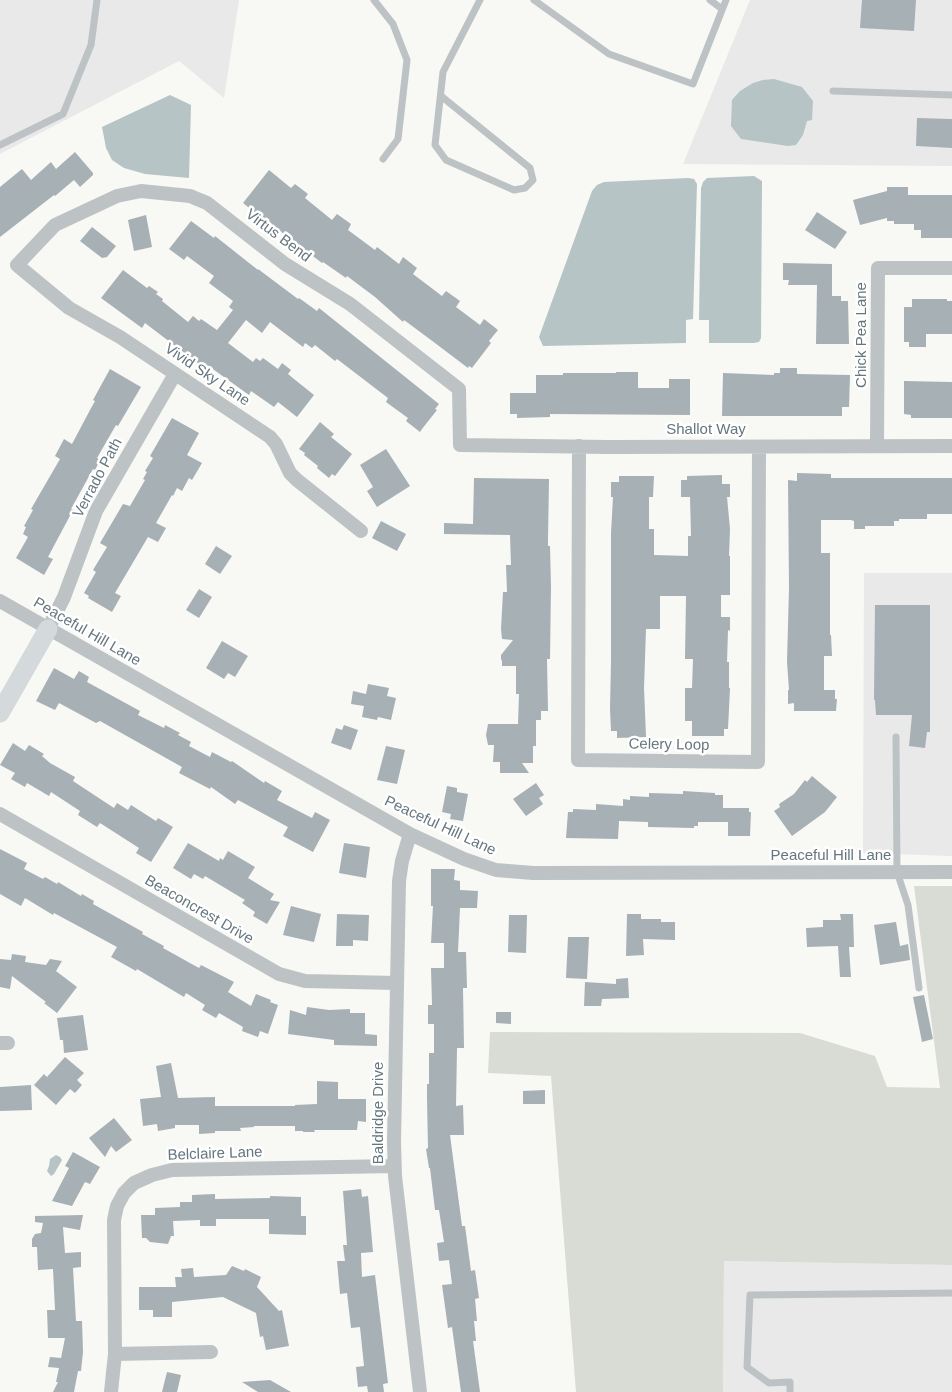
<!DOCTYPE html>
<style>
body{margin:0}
canvas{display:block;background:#f8f8f5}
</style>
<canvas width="952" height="1392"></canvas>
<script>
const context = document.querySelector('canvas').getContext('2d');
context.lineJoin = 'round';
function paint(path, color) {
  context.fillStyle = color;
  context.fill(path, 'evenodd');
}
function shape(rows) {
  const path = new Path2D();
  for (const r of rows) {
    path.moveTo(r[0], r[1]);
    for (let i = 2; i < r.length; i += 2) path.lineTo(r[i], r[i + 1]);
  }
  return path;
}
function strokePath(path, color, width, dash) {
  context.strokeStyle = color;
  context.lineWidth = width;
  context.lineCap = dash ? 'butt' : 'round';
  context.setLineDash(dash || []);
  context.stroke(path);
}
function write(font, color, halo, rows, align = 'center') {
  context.font = font + ' Arial,sans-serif';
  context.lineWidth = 5;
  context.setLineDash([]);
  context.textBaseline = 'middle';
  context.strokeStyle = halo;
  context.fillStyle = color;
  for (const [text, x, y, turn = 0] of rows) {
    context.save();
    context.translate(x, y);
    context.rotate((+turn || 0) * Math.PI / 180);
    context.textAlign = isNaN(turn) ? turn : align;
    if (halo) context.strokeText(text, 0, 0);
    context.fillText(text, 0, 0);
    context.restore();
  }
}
paint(shape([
 [0,0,239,0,224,98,179,61,0,154],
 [750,0,952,0,952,166,683,164],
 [864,573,952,573,952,856,863,853],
 [724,1261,952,1265,952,1392,723,1392]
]), '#e9e9e9');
paint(shape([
 [914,886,952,886,952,1265,724,1261,723,1392,576,1392,551,1076,488,1073,490,1032,800,1033,875,1056,887,1087,940,1088]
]), '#d9dcd5');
paint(shape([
 [774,79,802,87,813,101,812,120,807,121,803,135,796,145,788,146,741,139,731,126,732,100,740,91,753,83,763,80],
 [170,95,191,105,189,178,145,174,124,168,112,160,106,148,102,127],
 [754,176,762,181,761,338,759,342,754,343,709,343,709,320,699,320,701,188,703,182,707,178],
 [688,178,694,179,697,184,693,319,686,320,686,343,543,346,539,337,592,191,597,185,604,182],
 [56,1155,60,1157,62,1160,54,1174,51,1176,47,1171,49,1166,50,1159]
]), '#b6c4c6');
paint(shape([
 [862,0,916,0,914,31,860,28],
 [917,118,952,119,952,148,916,146],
 [75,152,93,173,93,175,80,187,74,180,55,196,54,195,0,237,0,187,22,169,31,180,51,162,56,169],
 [269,170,291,188,295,184,308,194,305,198,332,220,337,214,351,224,348,230,375,250,377,247,399,264,403,257,417,268,413,274,442,296,446,291,460,301,456,307,480,325,484,319,498,330,489,341,491,343,472,368,469,366,468,368,431,340,404,320,403,322,375,297,347,276,346,278,323,262,322,263,280,231,279,232,243,203],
 [887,187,908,187,908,195,952,195,952,238,921,238,921,230,914,230,914,224,894,224,894,221,887,221,887,218,860,225,853,200,887,191],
 [817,212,847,232,835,249,805,230],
 [146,215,152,247,134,251,128,220],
 [191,221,214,238,215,236,258,270,258,269,298,299,299,298,317,311,319,308,439,404,435,409,437,410,422,429,420,432,406,421,408,418,386,402,388,398,337,359,335,361,315,345,312,348,305,343,303,347,270,322,262,333,246,320,228,343,253,362,256,358,260,361,263,358,278,369,282,363,291,370,288,374,294,379,314,395,297,417,278,402,274,407,251,391,249,395,210,367,208,371,145,323,142,328,101,298,123,270,147,288,149,286,158,292,156,294,163,299,162,301,188,322,193,316,199,321,201,319,217,330,233,310,229,307,233,301,209,283,214,276,187,256,184,260,169,249],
 [92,227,116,246,107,257,102,258,80,241],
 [783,263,832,264,832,296,841,296,841,301,848,301,849,344,816,344,817,285,788,285,789,280,783,280],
 [912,299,947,299,947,301,952,301,952,334,926,334,926,347,909,347,909,342,904,342,904,307,912,307],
 [780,368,797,368,797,374,850,375,849,407,842,407,842,416,722,416,723,373,774,375,774,373,780,373],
 [110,369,141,387,118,426,116,425,97,458,100,460,95,470,93,469,71,509,73,510,48,557,53,559,44,575,16,558,28,537,23,534,26,527,24,526,33,510,31,509,60,459,55,456,64,439,72,444,90,410,95,401,93,400],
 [616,372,638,372,638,388,669,388,669,379,690,379,690,415,550,414,550,417,517,418,517,414,510,414,510,393,536,393,536,375,563,375,563,373,616,373],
 [904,381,952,382,952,418,911,418,911,415,904,414],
 [172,418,199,433,187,455,202,463,192,480,189,478,182,491,177,488,173,496,172,495,156,523,166,528,158,542,148,537,115,593,121,596,112,612,88,598,89,596,84,593,96,572,93,570,107,547,100,543,123,504,130,506,145,480,143,479,147,472,145,471,153,458,150,456],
 [320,422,334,434,331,437,352,454,335,476,332,474,329,478,317,468,318,466,304,455,305,453,299,449],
 [386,449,410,486,377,507,367,491,373,487,360,465],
 [797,473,831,474,831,478,952,478,952,514,927,514,927,519,899,519,899,521,894,521,894,526,865,526,865,529,854,529,854,521,851,520,821,520,821,553,830,553,830,635,831,635,832,656,824,656,824,690,835,690,835,699,837,699,836,711,794,711,794,703,788,704,788,690,789,690,787,662,789,588,788,480,797,481],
 [722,475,722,484,730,484,730,497,727,497,730,529,729,556,730,556,730,595,721,595,721,617,730,617,730,631,728,630,727,662,729,662,729,688,730,688,728,729,724,729,724,736,692,736,692,721,685,721,685,688,692,688,693,659,685,659,686,596,660,596,660,629,646,629,644,688,646,737,617,738,617,731,611,731,610,709,611,662,611,533,613,497,611,497,611,482,619,482,619,476,654,476,653,497,649,497,649,529,654,529,654,555,688,556,688,536,691,536,690,497,681,497,681,480,687,480,687,476],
 [474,478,549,479,548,539,548,546,550,546,551,586,550,659,547,659,548,711,541,711,541,720,536,720,536,746,533,746,533,763,522,763,529,773,500,773,500,762,493,762,494,745,488,745,486,735,488,724,518,724,519,694,516,694,516,666,502,666,502,661,501,659,501,655,513,640,502,639,501,629,503,592,507,592,506,565,511,565,510,535,444,534,444,523,473,524],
 [381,521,406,534,397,551,372,538],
 [216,546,232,556,220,574,205,564],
 [199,589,212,597,199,618,186,610],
 [875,605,930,605,930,732,927,732,925,748,909,746,912,715,876,715,875,700,874,700],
 [222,641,248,656,235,677,228,673,224,679,206,668],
 [54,668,74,679,79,671,89,677,87,682,140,711,138,715,164,728,165,725,180,733,178,735,191,742,189,746,210,757,212,752,231,762,232,761,264,783,265,781,282,791,277,800,312,818,315,812,330,820,313,852,283,836,288,827,238,800,235,804,211,787,210,789,179,773,182,767,100,721,96,723,59,703,55,710,36,701],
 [368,684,389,688,387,696,396,698,391,720,378,717,377,720,362,717,364,706,351,704,353,691,366,694],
 [344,725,358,730,351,750,331,743,336,728,342,730],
 [13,743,25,751,29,745,44,754,42,756,50,763,75,777,73,781,114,808,117,803,128,810,131,805,156,821,158,818,173,827,151,862,136,853,139,848,100,823,97,827,78,815,80,811,51,792,49,796,27,783,25,787,11,779,15,773,0,765],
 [386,746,405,750,397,784,377,780],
 [812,776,837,797,825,812,792,836,774,811,780,807,779,804,794,794,805,780,807,782],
 [536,783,544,795,539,798,543,804,526,816,513,799],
 [447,786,457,788,457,792,468,794,463,821,450,819,451,814,442,812],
 [683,791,715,793,715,795,723,795,723,808,749,808,749,812,751,812,750,836,728,836,728,822,698,822,698,826,694,826,694,828,648,827,648,822,619,821,618,839,566,838,568,812,573,812,573,809,596,810,596,804,623,806,623,799,630,800,630,796,649,797,649,793,683,794],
 [188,843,219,861,220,858,223,860,228,851,255,867,248,878,274,894,270,900,280,902,267,924,253,916,255,912,242,903,245,900,205,876,203,879,194,874,191,879,173,868],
 [344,843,370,847,366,878,339,873],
 [0,849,27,863,24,869,43,879,45,877,57,884,58,882,81,896,82,894,94,901,93,904,143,932,142,934,164,946,163,948,199,968,201,965,234,982,228,992,251,1006,256,994,271,1000,270,1002,278,1005,268,1034,260,1031,258,1037,242,1031,243,1027,219,1013,216,1018,202,1010,205,1005,186,993,184,997,137,969,136,971,111,957,117,947,54,913,53,915,25,898,21,906,0,894],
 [431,869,455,869,454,880,460,881,460,890,478,891,477,908,460,908,458,952,466,952,467,988,463,988,464,1048,457,1048,456,1106,463,1105,464,1135,450,1135,462,1226,465,1226,471,1271,475,1270,479,1298,475,1299,477,1321,474,1321,476,1341,473,1341,480,1392,461,1392,452,1327,448,1328,442,1285,452,1284,449,1260,439,1261,437,1243,444,1242,439,1210,435,1210,430,1168,429,1168,426,1149,428,1148,427,1098,427,1084,429,1084,429,1053,434,1053,434,1024,428,1024,428,1005,432,1005,431,968,444,968,444,943,431,943,433,906,431,906],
 [291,906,321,914,314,942,283,935],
 [337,914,369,915,368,941,353,940,353,946,336,946],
 [627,914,641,914,641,919,661,919,661,922,675,922,675,940,643,939,644,955,626,956],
 [840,914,853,914,854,947,849,947,851,977,840,977,838,946,807,947,806,928,823,927,823,920,841,920],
 [509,915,527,915,526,953,508,952],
 [896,922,900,946,908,944,910,960,880,965,874,925],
 [568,937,589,937,587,979,566,978],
 [12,954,26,956,25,962,46,965,50,959,62,961,56,971,77,987,57,1013,44,1003,46,1002,12,976,10,989,0,987,0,959,11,960],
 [628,978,629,998,602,999,601,1006,584,1006,585,982,616,984,616,979],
 [924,995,933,1039,922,1042,913,997],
 [307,1007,329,1010,350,1009,350,1013,365,1013,365,1034,377,1035,377,1046,334,1045,334,1040,288,1034,290,1010,306,1015],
 [496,1012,511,1012,511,1024,496,1023],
 [83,1015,88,1050,64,1053,63,1040,60,1040,57,1018],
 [65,1057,84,1073,77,1080,82,1085,75,1093,70,1089,56,1105,34,1085,44,1074,47,1077],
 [171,1063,178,1098,215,1097,215,1106,295,1106,295,1105,317,1104,317,1081,338,1082,338,1099,366,1099,366,1122,358,1121,357,1130,314,1130,315,1132,303,1132,303,1131,295,1131,295,1126,254,1126,254,1127,240,1128,241,1131,215,1131,215,1133,199,1134,199,1125,175,1125,175,1128,158,1131,157,1124,143,1126,140,1099,161,1097,156,1066],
 [31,1085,32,1110,0,1111,0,1087],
 [545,1090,545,1104,523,1104,523,1091],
 [114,1118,132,1140,116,1152,111,1146,105,1157,89,1138],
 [73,1152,100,1167,90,1184,85,1182,72,1206,52,1201,69,1168,65,1166],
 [361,1189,362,1197,368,1196,373,1252,361,1253,362,1277,375,1275,388,1383,383,1384,384,1392,368,1392,367,1386,358,1387,356,1367,364,1366,360,1327,351,1328,347,1293,340,1294,337,1261,345,1261,343,1245,347,1245,343,1191],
 [215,1194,215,1199,270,1198,270,1196,301,1197,301,1216,306,1216,306,1235,269,1234,269,1219,216,1219,216,1226,200,1226,200,1220,173,1221,174,1236,171,1236,168,1244,150,1242,146,1238,142,1238,141,1215,155,1215,155,1208,180,1207,180,1202,192,1202,192,1195],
 [83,1215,80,1230,63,1227,65,1253,81,1252,81,1267,73,1268,76,1321,82,1321,83,1352,81,1371,78,1371,74,1392,53,1392,58,1382,56,1382,59,1368,48,1367,50,1357,61,1358,65,1338,48,1338,47,1310,55,1310,53,1269,38,1270,37,1247,32,1247,32,1239,35,1234,41,1233,43,1223,35,1222,35,1216],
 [232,1266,244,1271,245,1269,261,1277,257,1287,279,1311,282,1310,289,1346,266,1350,263,1336,260,1337,256,1313,223,1297,172,1302,172,1317,153,1317,153,1310,139,1310,139,1287,176,1287,175,1277,182,1277,181,1269,193,1268,194,1277,226,1275],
 [167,1372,181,1375,177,1392,162,1392],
 [270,1380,291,1392,258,1392,242,1382]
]), '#a7b0b4');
strokePath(shape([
 [374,0,393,24,407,60,398,139,383,159],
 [534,0,609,54,693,84,726,0],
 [710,0,722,9],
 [833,91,952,95],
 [441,96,530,168,533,180,525,188,514,190,446,160,435,145,443,72,480,0],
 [0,145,63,114,91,45,97,0],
 [896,737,897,872,908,905,919,988],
 [790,1392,790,1382,769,1383,747,1367,750,1295,952,1293]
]), '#bdc3c5', 7);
strokePath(shape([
 [579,446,578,760,758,762,759,447],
 [877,446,878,268,952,268],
 [361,531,297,480,290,473,276,444,270,437,120,337,69,308,17,265,55,225,117,196,141,191,190,196,207,203,285,264,350,304,459,389,460,445,609,447,952,446],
 [0,601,410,834,464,859,496,870,533,873,952,872],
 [48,629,64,597,96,511,175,374],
 [0,814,279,974,305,981,396,983],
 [410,834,402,861,399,881,394,1142,395,1176,420,1392],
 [0,1043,8,1043],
 [115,1354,211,1352],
 [111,1392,115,1354,114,1220,117,1206,124,1193,134,1183,152,1175,172,1170,394,1166]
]), '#bdc3c5', 14);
strokePath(shape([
 [0,713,48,629]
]), '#d4d9db', 19);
write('15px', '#65777e', '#fff', [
 ["Virtus Bend",278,236,37],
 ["Chick Pea Lane",862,335,-90],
 ["Vivid Sky Lane",207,375,34],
 ["Shallot Way",706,430],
 ["Verrado Path",98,478,-62],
 ["Peaceful Hill Lane",87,632,30],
 ["Celery Loop",669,745,1],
 ["Peaceful Hill Lane",440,826,25],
 ["Peaceful Hill Lane",831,856],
 ["Beaconcrest Drive",199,910,30],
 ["Baldridge Drive",379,1113,-90],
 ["Belclaire Lane",215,1154,-2]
]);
</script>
